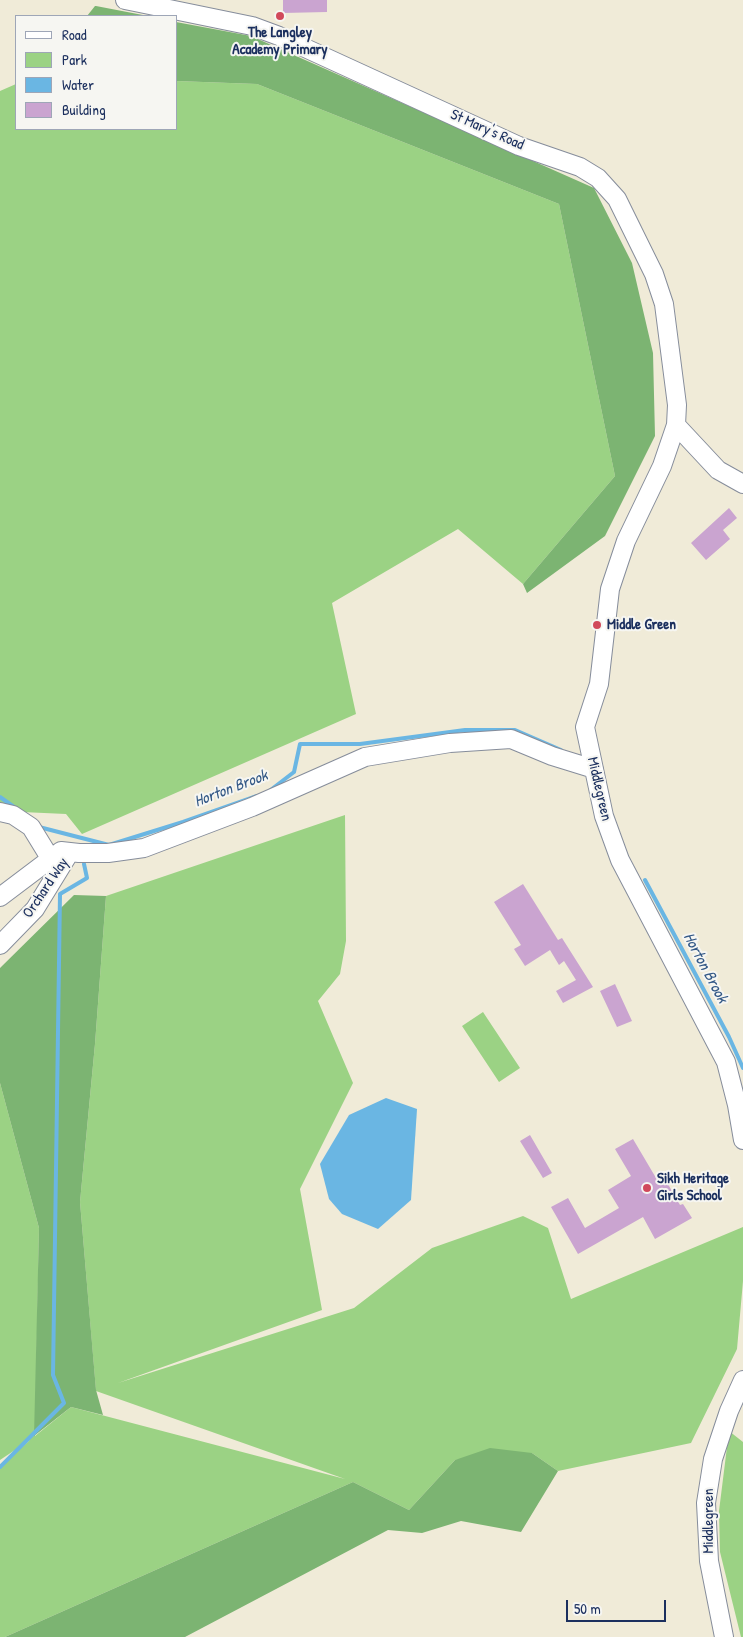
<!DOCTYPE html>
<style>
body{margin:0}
#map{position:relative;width:743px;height:1637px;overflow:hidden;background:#f0ebd8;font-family:"Patrick Hand",sans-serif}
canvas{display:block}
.legend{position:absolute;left:15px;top:15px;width:162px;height:115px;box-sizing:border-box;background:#f6f6f2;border:1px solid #9ea6b7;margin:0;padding:6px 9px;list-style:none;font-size:15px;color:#1b2f5e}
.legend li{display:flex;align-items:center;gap:10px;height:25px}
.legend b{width:25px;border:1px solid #9ea6b7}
.scale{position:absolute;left:566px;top:1600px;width:100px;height:22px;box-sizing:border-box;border:2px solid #1b2f5e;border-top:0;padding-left:6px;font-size:15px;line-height:18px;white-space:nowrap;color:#1b2f5e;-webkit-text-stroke:4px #f6f6f2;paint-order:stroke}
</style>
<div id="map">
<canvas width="743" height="1637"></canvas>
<ul class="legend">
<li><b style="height:6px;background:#fff"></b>Road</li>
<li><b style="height:14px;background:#9bd284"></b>Park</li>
<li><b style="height:14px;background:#6ab6e3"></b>Water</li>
<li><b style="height:14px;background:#caa4d0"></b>Building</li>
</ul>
<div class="scale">50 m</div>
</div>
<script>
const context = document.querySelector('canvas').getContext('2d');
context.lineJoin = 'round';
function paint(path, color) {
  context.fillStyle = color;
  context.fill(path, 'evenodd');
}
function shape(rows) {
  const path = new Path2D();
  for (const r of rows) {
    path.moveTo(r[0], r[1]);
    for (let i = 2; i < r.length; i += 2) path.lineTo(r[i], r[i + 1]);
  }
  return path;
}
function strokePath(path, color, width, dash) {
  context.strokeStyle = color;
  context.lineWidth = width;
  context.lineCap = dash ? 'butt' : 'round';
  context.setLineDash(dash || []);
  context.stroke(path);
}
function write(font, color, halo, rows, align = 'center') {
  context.font = font + ' "Patrick Hand",sans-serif';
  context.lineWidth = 4;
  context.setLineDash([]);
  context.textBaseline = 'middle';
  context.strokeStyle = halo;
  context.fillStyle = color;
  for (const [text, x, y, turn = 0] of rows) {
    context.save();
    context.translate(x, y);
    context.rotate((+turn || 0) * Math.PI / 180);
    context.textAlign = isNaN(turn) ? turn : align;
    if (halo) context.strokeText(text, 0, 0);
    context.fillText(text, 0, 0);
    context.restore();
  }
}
paint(shape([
 [176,81,257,84,559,204,615,476,523,584,458,529,332,603,356,714,82,834,66,814,0,811,0,91,16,84,16,129,176,129],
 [345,815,346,941,340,974,318,1001,353,1083,300,1189,322,1310,118,1383,354,1308,432,1248,523,1216,548,1228,571,1299,743,1227,743,1281,737,1349,691,1443,558,1471,532,1453,455,1460,409,1510,353,1482,5,1637,0,1637,0,1467,30,1440,0,1460,0,1083,39,1228,35,1436,71,1407,345,1479,96,1391,80,1202,95,1044,106,896],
 [483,1012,520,1068,499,1082,462,1026],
 [729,1431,743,1442,743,1637,741,1637,720,1552,719,1511]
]), '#9bd284');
paint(shape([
 [95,6,96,6,148,16,87,16],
 [176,22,251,36,594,188,632,263,653,353,655,436,605,536,527,593,523,584,615,476,559,204,257,84,176,81],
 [74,895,106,896,95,1044,80,1202,96,1390,103,1415,71,1407,34,1436,39,1228,0,1083,0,968],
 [490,1448,532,1453,558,1471,521,1532,461,1521,422,1533,388,1530,185,1637,5,1637,353,1482,409,1510,455,1460]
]), '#7cb472');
paint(shape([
 [386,1098,417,1109,411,1200,378,1229,342,1214,329,1199,320,1164,349,1115]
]), '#6ab6e3');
strokePath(shape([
 [268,792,294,772,300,744,360,744,465,730,515,730,561,750],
 [0,797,14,807],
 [39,827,109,845,183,822,257,796],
 [645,880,729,1037,743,1068],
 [0,1467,64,1403,53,1375,60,894,87,878,84,864]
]), '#6ab6e3', 4);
paint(shape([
 [283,0,327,0,327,12,283,13],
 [729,508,737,518,723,530,730,539,706,560,691,543],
 [523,884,558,940,562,938,593,987,563,1003,556,991,576,980,564,961,559,965,550,950,525,966,514,949,521,945,494,902],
 [615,984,632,1021,617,1027,600,991],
 [530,1135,552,1173,543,1178,520,1141],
 [633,1139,659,1183,665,1179,680,1205,683,1204,692,1218,655,1239,643,1217,578,1254,551,1207,568,1198,585,1228,619,1208,608,1190,631,1176,615,1149]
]), '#caa4d0');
const minor = shape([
 [125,0,252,26,279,36,519,146,580,167,598,178,617,199,654,274,664,304,677,405,676,425,662,466,626,541,610,589,599,684,585,727,604,816,620,860,726,1062,737,1105,743,1140],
 [676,425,718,470,743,484],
 [0,812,13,815,31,827,50,858],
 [0,897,61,851,79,853,108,853,144,848,252,807,365,757,450,743,511,739,552,756,594,769],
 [0,945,35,909,70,852],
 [724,1637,709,1561,706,1503,713,1459,729,1411,743,1380]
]);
strokePath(minor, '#868d9b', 20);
strokePath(minor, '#fff', 18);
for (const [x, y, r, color] of [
 [280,16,5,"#d1495b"],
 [597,625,5,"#d1495b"],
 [647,1188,5,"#d1495b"]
]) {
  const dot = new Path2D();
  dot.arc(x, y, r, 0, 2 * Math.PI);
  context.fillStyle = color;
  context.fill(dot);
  strokePath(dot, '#f6f6f2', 2);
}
write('bold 15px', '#1b2f5e', '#f6f6f2', [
 ["The Langley",280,33,"center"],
 ["Academy Primary",280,50,"center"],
 ["Middle Green",607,625],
 ["Sikh Heritage",657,1179],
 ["Girls School",657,1196]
], 'left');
write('15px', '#1b2f5e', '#f6f6f2', [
 ["St Mary's Road",487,130,24],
 ["Middlegreen",599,789,77],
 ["Orchard Way",46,888,-56],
 ["Middlegreen",709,1521,-90]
]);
write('italic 16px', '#335886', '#f6f6f2', [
 ["Horton Brook",231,789,-21],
 ["Horton Brook",705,968,62]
]);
</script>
